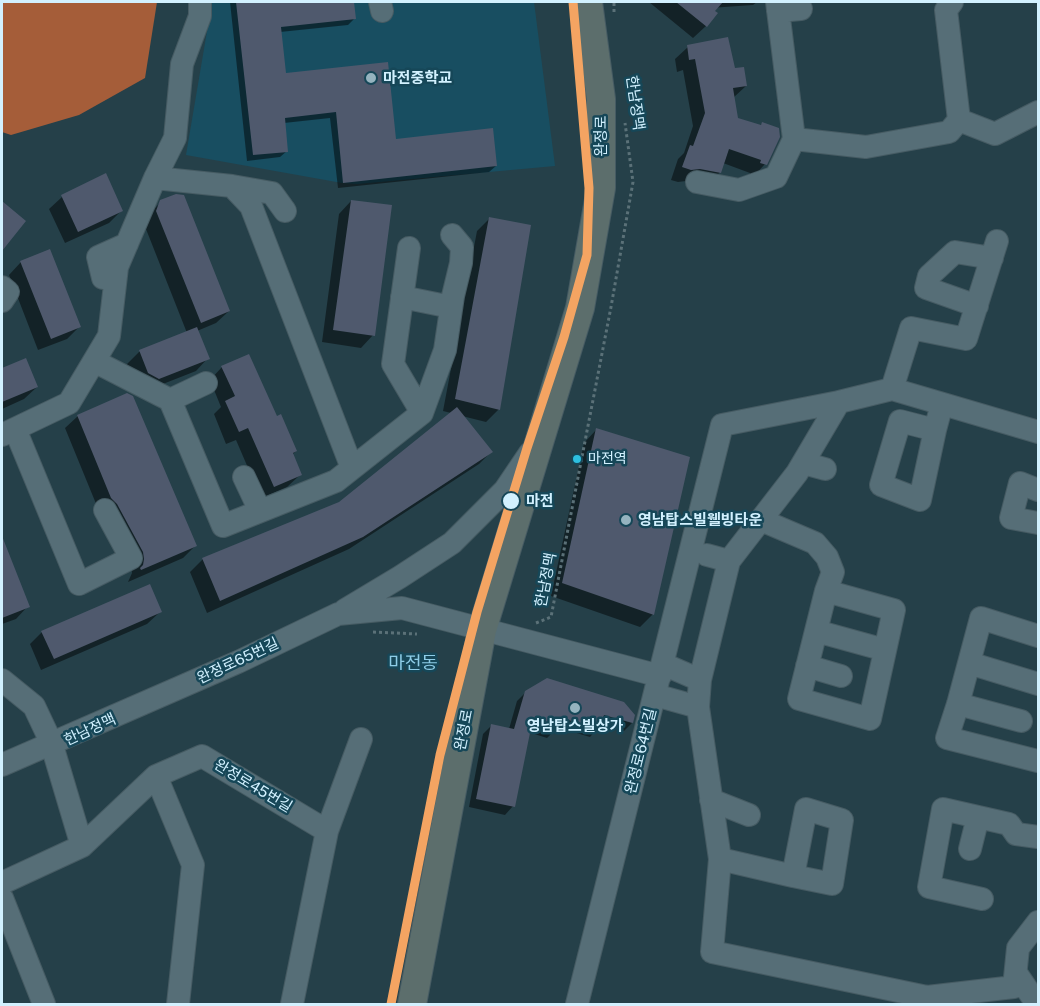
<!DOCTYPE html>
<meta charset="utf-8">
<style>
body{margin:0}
#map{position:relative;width:1040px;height:1006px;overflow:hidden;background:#254049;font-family:"Public Sans",sans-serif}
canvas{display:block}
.frame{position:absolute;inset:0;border:3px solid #d2f1ff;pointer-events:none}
</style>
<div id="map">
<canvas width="1040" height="1006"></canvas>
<div class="frame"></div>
</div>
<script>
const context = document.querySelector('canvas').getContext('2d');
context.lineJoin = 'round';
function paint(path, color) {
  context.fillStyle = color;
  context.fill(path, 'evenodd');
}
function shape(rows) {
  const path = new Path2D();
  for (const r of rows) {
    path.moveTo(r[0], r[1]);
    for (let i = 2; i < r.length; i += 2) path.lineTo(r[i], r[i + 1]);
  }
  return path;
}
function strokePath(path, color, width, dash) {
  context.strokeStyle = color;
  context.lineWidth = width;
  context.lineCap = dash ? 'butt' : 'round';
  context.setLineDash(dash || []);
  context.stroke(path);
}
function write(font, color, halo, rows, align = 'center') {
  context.font = font + ' "Public Sans","Noto Sans KR",sans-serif';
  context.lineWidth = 5;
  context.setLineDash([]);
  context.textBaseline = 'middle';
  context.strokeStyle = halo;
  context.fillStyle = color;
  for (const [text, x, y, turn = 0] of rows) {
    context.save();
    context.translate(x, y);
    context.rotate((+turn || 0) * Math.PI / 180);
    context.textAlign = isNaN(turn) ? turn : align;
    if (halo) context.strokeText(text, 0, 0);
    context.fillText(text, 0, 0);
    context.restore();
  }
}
paint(shape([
 [212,2,534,2,555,166,357,184,342,183,186,155]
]), '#184e61');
paint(shape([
 [2,2,157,2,145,78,79,115,11,135,2,132]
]), '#a55d39');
paint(shape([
 [230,2,352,2,354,19,348,25,280,32,285,74,395,140,496,166,489,172,338,188,330,118,284,123,287,151,280,157,247,161],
 [649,2,757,2,753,5,710,8,706,26,693,38],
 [688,47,734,70,746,86,733,98,737,119,759,126,762,124,765,164,753,177,749,176,750,173,723,163,720,172,707,185,686,181,678,182,671,180,678,159,684,153,693,126,683,70,677,72,675,59],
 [106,175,122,210,109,223,65,243,49,209,62,197],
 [351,201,373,335,361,348,322,342,339,214],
 [161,202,229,311,216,323,197,331,208,358,196,371,145,391,135,386,127,364,139,352,187,333,144,224,148,215],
 [2,203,24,221,2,248],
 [489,219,499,409,486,422,462,416,491,452,479,464,349,549,207,613,190,572,203,559,340,503,451,413,443,411,477,231],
 [21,262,79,327,67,339,38,350,9,275],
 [26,360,37,387,24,399,2,409,2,370],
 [222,367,276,418,296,451,292,455,300,475,287,487,261,498,236,440,226,444,214,414,221,407,210,380],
 [78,416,195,546,183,558,128,582,132,573,131,565,99,511,65,428],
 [596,430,653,614,640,627,551,596,584,443],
 [2,538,28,606,16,619,2,624],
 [160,612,147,624,41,670,30,644,42,632],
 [526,692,632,723,624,731,600,724,598,728,590,737,556,727,556,729,547,738,528,732,513,806,505,815,469,807,483,734,491,726,509,729,517,701]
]), '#0007');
paint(shape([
 [236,2,354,2,356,19,281,27,286,73,388,62,396,139,493,128,497,166,343,183,336,112,285,118,288,152,253,155],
 [676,2,723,2,715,11,718,13,707,27],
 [728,37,735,68,744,67,747,86,733,88,738,118,761,125,762,122,779,128,780,137,767,165,760,163,761,160,729,149,721,173,700,169,691,170,682,167,690,145,693,146,705,113,695,59,689,60,687,45],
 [106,173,123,211,78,232,61,195],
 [176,194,184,195,230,311,201,323,156,211,160,200],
 [351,200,392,205,375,336,333,330],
 [2,201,26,221,2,251],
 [489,217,531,225,500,410,455,399],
 [50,249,81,327,51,339,20,261],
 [197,327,210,359,159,379,148,373,139,350],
 [249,354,277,416,281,414,297,451,293,453,302,475,274,487,248,428,239,432,225,401,235,396,221,366],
 [26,358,38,387,2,402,2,368],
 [127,393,133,396,197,546,141,570,140,568,143,565,144,559,143,552,117,504,111,498,77,415],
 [457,407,493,452,363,537,220,601,202,558,339,502],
 [596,428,690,457,654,615,562,583],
 [2,536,30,607,2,618],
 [150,584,162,612,54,659,41,631],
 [547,678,624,702,635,715,633,723,604,715,600,729,561,718,557,730,532,723,515,807,476,799,491,724,514,729,525,691]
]), '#4f596d');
const minor = shape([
 [380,2,382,11],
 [778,11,801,9],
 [959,120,995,134,1038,112],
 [794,139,866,147,949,132,959,120,946,10,952,2],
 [155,178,232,186,251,206,352,468],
 [697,182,739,190,776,177,794,139,777,2],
 [232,186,272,193,285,211],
 [409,248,393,364,422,413],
 [103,278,98,257,127,244],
 [2,287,8,292,2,301],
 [402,297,451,307],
 [977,306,926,288,929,276,955,252,992,258],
 [94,361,170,400,206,383],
 [892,389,911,328,966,339,997,241],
 [170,400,223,526,336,481,422,413,445,350,453,296,461,263,462,247,452,235],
 [15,429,79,584,131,558,105,510],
 [935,430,920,500,881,485,900,421,935,430,942,404],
 [1038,432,892,389,839,402,797,473,729,561,700,680,698,707,720,859,712,952,927,997,1014,987,1018,948,1038,922],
 [2,435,69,403,109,336,117,267,155,178,175,138,182,64,200,16,200,2],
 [803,463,825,469],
 [244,477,260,511],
 [1038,490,1020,483,1011,518,1038,523],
 [761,520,815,543,827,557,833,572,826,591,894,610,870,719,799,699,826,591],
 [707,555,729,561],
 [345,610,400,577,452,543,505,490,530,453],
 [816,631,885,650],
 [1038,636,981,618,958,704,947,738,1038,761],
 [969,663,1038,684],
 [663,664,700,680],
 [807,666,841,676],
 [2,680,34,706,51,742,82,846],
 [655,695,698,707],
 [958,704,1021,721],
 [2,765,238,662,338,614,402,608,660,676],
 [156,776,193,865,178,1004],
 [711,800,749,815],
 [970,849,978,817],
 [720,859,793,876,806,809,842,820,832,884,793,876],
 [2,883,82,846,156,776,202,756,327,831],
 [2,898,44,1004],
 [982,899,929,887,943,809,1009,824,1016,834,1038,837],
 [1016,973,1033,998],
 [292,1004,327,831,361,739],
 [577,1004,722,425,839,402]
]);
const major = shape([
 [412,1004,482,630,580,308,601,188,601,99,588,2]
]);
strokePath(minor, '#465b63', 24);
strokePath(major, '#465b63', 30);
strokePath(shape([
 [614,12,614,2],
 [536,623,551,617,611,307,633,182,625,123],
 [373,632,417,634]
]), '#5b7178', 3, [3, 3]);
strokePath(minor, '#566e77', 22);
strokePath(major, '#5c6e6c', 28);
strokePath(shape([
 [391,1004,440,755,477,612,527,448,564,337,587,255,589,188,573,2]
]), '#f4a462', 9);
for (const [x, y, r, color] of [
 [371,78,6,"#95b3bf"],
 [577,459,5,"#2dbfdf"],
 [511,501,9,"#d2f1ff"],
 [626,520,6,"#95b3bf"],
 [575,708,6,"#95b3bf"]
]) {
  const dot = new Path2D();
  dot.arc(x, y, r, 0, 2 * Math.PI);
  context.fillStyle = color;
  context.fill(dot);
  strokePath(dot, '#164758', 2);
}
write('14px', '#d2f1ff', '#164758', [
 ["마전역",588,459]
], 'left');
write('bold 15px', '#d2f1ff', '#164758', [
 ["마전중학교",383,78],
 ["영남탑스빌웰빙타운",638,520],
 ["영남탑스빌상가",575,726,"center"]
], 'left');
write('15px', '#d2f1ff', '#164758', [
 ["한남정맥",635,103,82],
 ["완정로",601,136,-90],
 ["한남정맥",546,580,-79],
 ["완정로65번길",238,661,-25],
 ["한남정맥",90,730,-25],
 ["완정로",464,730,-79],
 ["완정로64번길",641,751,-76],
 ["완정로45번길",253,786,31]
]);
write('bold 15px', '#d2f1ff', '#164758', [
 ["마전",526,501]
], 'left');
write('18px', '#8ecde7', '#164758', [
 ["마전동",413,663]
]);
</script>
